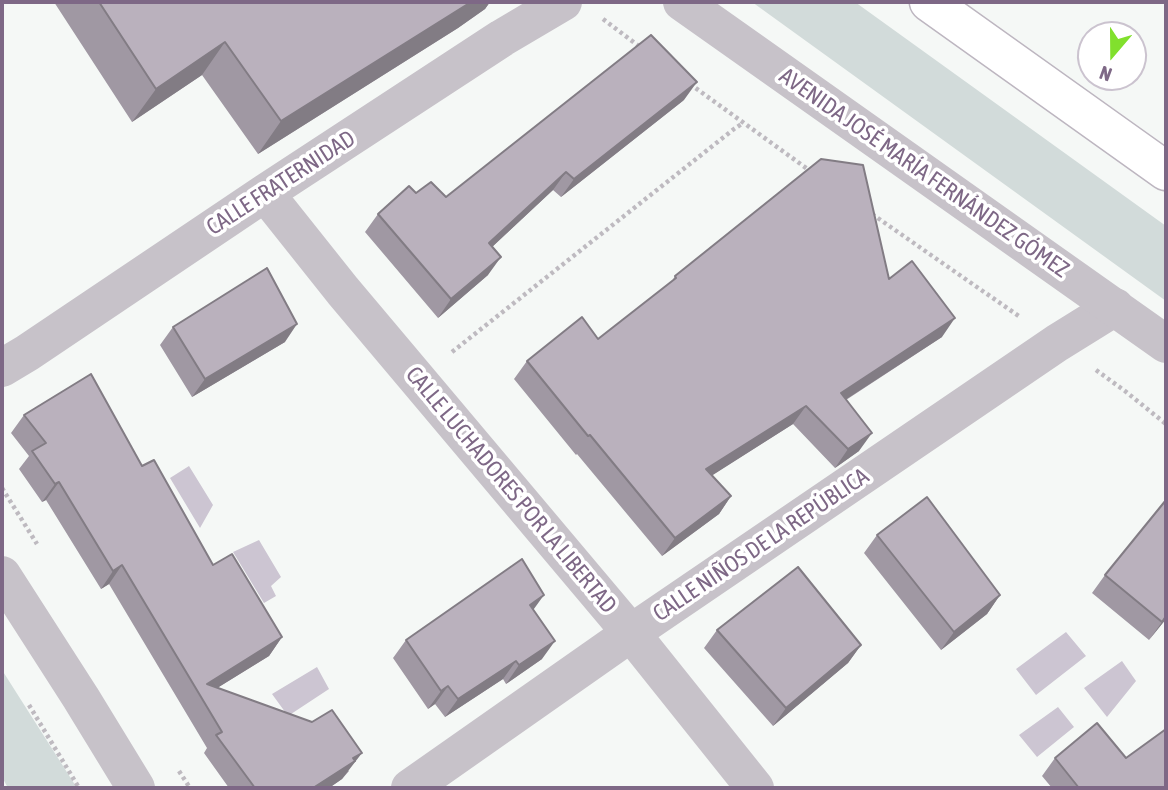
<!DOCTYPE html>
<meta charset="utf-8">
<style>
body{margin:0}
#map{position:relative;width:1168px;height:790px;overflow:hidden;background:#f5f8f6;font-family:"Asap Condensed",sans-serif}
canvas{display:block}
.frame{position:absolute;inset:0;border:4px solid #7e6886;pointer-events:none}
.north{position:absolute;left:1077px;top:21px;width:70px;height:70px;box-sizing:border-box;background:#fff;border:2px solid #cbc3cf;border-radius:50%;rotate:200deg;font-size:19px;font-weight:700;line-height:28px;text-align:center;color:#7e6886}
.north::after{content:'';display:block;margin:auto;width:24px;height:32px;background:#81e02d;clip-path:polygon(50% 0,100% 100%,50% 72%,0 100%)}
</style>
<div id="map">
<canvas width="1168" height="790"></canvas>
<div class="frame"></div>
<div class="north">N</div>
</div>
<script>
const context = document.querySelector('canvas').getContext('2d');
context.lineJoin = 'round';
function paint(path, color) {
  context.fillStyle = color;
  context.fill(path, 'evenodd');
}
function shape(rows) {
  const path = new Path2D();
  for (const r of rows) {
    path.moveTo(r[0], r[1]);
    for (let i = 2; i < r.length; i += 2) path.lineTo(r[i], r[i + 1]);
  }
  return path;
}
function strokePath(path, color, width, dash) {
  context.strokeStyle = color;
  context.lineWidth = width;
  context.lineCap = dash ? 'butt' : 'round';
  context.setLineDash(dash || []);
  context.stroke(path);
}
function write(font, color, halo, rows, align = 'center') {
  context.font = font + ' "Asap Condensed",sans-serif';
  context.lineWidth = 7;
  context.setLineDash([]);
  context.textBaseline = 'middle';
  context.strokeStyle = halo;
  context.fillStyle = color;
  for (const [text, x, y, turn = 0] of rows) {
    context.save();
    context.translate(x, y);
    context.rotate((+turn || 0) * Math.PI / 180);
    context.textAlign = isNaN(turn) ? turn : align;
    if (halo) context.strokeText(text, 0, 0);
    context.fillText(text, 0, 0);
    context.restore();
  }
}
paint(shape([
 [752,2,855,2,1166,226,1166,301],
 [2,670,77,788,8,788,2,777]
]), '#d2dbda');
paint(shape([
 [189,466,213,505,200,528,170,478],
 [259,540,281,577,271,586,276,596,264,603,233,552],
 [1066,632,1086,656,1036,695,1016,669],
 [1122,661,1136,681,1107,717,1084,688],
 [317,667,329,689,288,716,272,694],
 [1058,707,1074,727,1037,757,1019,735]
]), '#ccc5d2');
const secondary = shape([
 [929,2,1166,171]
]);
strokePath(secondary, '#bdb6c0', 41);
strokePath(shape([
 [603,19,640,47],
 [690,84,813,173],
 [872,214,1020,317],
 [452,352,734,129,743,123],
 [1096,370,1125,391,1166,424],
 [2,488,37,544],
 [29,705,79,788],
 [179,771,190,788]
]), '#bebac0', 4.5, [3.5, 3.5]);
strokePath(shape([
 [265,193,343,291,631,633,755,788],
 [2,368,27,353,265,193,502,38,563,2],
 [410,788,631,633,1057,343,1115,307]
]), '#c7c2c9', 38);
strokePath(shape([
 [682,2,1166,344],
 [2,575,81,698,136,788]
]), '#c7c2c9', 38);
strokePath(secondary, '#fff', 38);
paint(shape([
 [54,2,490,2,485,9,458,28,258,154,202,75,132,122],
 [684,100,561,197,553,190,492,247,488,275,438,318,365,232,378,214,416,193,446,197],
 [675,276,889,279,942,337,846,400,859,451,835,468,793,424,712,475,731,496,719,514,662,556,577,454,576,455,514,379,527,361,598,339,672,281],
 [173,327,285,342,192,397,160,345],
 [24,415,142,466,213,565,282,637,269,656,217,688,349,771,342,779,329,788,229,788,204,753,207,748,109,584,101,589,46,500,42,502,19,469,29,456,11,433],
 [1166,500,1166,619,1149,640,1092,593,1105,575],
 [877,535,1000,595,987,614,941,650,864,553],
 [534,610,542,659,506,684,503,679,445,717,435,704,428,709,393,658,406,640],
 [717,630,861,645,848,663,773,726,704,648],
 [1055,758,1126,758,1166,788,1052,788,1042,776]
]), '#a098a3');
paint(shape([
 [471,2,490,2,485,9,458,28,258,154,281,121],
 [225,42,202,75,132,122,156,89],
 [697,82,684,100,561,197,574,179],
 [566,172,553,190,476,262,489,243],
 [501,257,488,275,438,318,451,299],
 [955,318,942,337,828,411,841,393],
 [297,324,285,342,192,397,205,379],
 [806,406,793,424,694,487,706,469],
 [872,433,859,451,835,468,848,449],
 [59,482,46,500,42,502,55,484],
 [731,496,719,514,662,556,675,538],
 [122,565,109,584,101,589,113,571],
 [544,595,531,613,530,605],
 [1000,595,987,614,941,650,954,632],
 [1166,616,1166,619,1149,640,1162,622],
 [282,637,269,656,201,698,207,684],
 [555,641,542,659,506,684,519,665],
 [861,645,848,663,773,726,786,708],
 [516,661,503,679,445,717,458,699],
 [448,686,435,704,428,709,441,691],
 [362,753,342,779,329,788,313,788,353,758]
]), '#827c84');
const building = shape([
 [99,2,471,2,281,121,225,42,156,89,99,2],
 [651,35,697,82,574,179,566,172,489,243,501,257,451,299,378,214,409,186,416,193,431,182,446,197,651,35],
 [821,159,863,165,889,279,912,261,955,318,841,393,872,433,848,449,806,406,706,469,731,496,675,538,590,435,588,436,527,361,582,317,598,339,676,278,675,276,821,159],
 [267,268,297,324,205,379,173,327,267,268],
 [91,374,142,466,154,460,213,565,232,554,282,637,207,684,312,722,332,710,362,753,353,758,355,761,313,788,255,788,216,735,222,732,122,565,113,571,59,482,55,484,32,451,46,443,24,415,91,374],
 [927,497,1000,595,954,632,877,535,927,497],
 [1166,500,1166,616,1162,622,1105,575,1166,500],
 [522,559,544,595,530,605,555,641,519,665,516,661,458,699,448,686,441,691,406,640,522,559],
 [798,567,861,645,786,708,717,630,798,567],
 [1097,723,1126,758,1166,729,1166,788,1079,788,1055,758,1097,723]
]);
paint(building, '#bab1bd');
strokePath(building, '#827c84', 2);
write('23px', '#7e6886', '#fff', [
 ["AVENIDA JOSÉ MARÍA FERNÁNDEZ GÓMEZ",924,173,35],
 ["CALLE FRATERNIDAD",281,183,-33],
 ["CALLE LUCHADORES POR LA LIBERTAD",511,490,50],
 ["CALLE NIÑOS DE LA REPÚBLICA",761,545,-34]
]);
</script>
